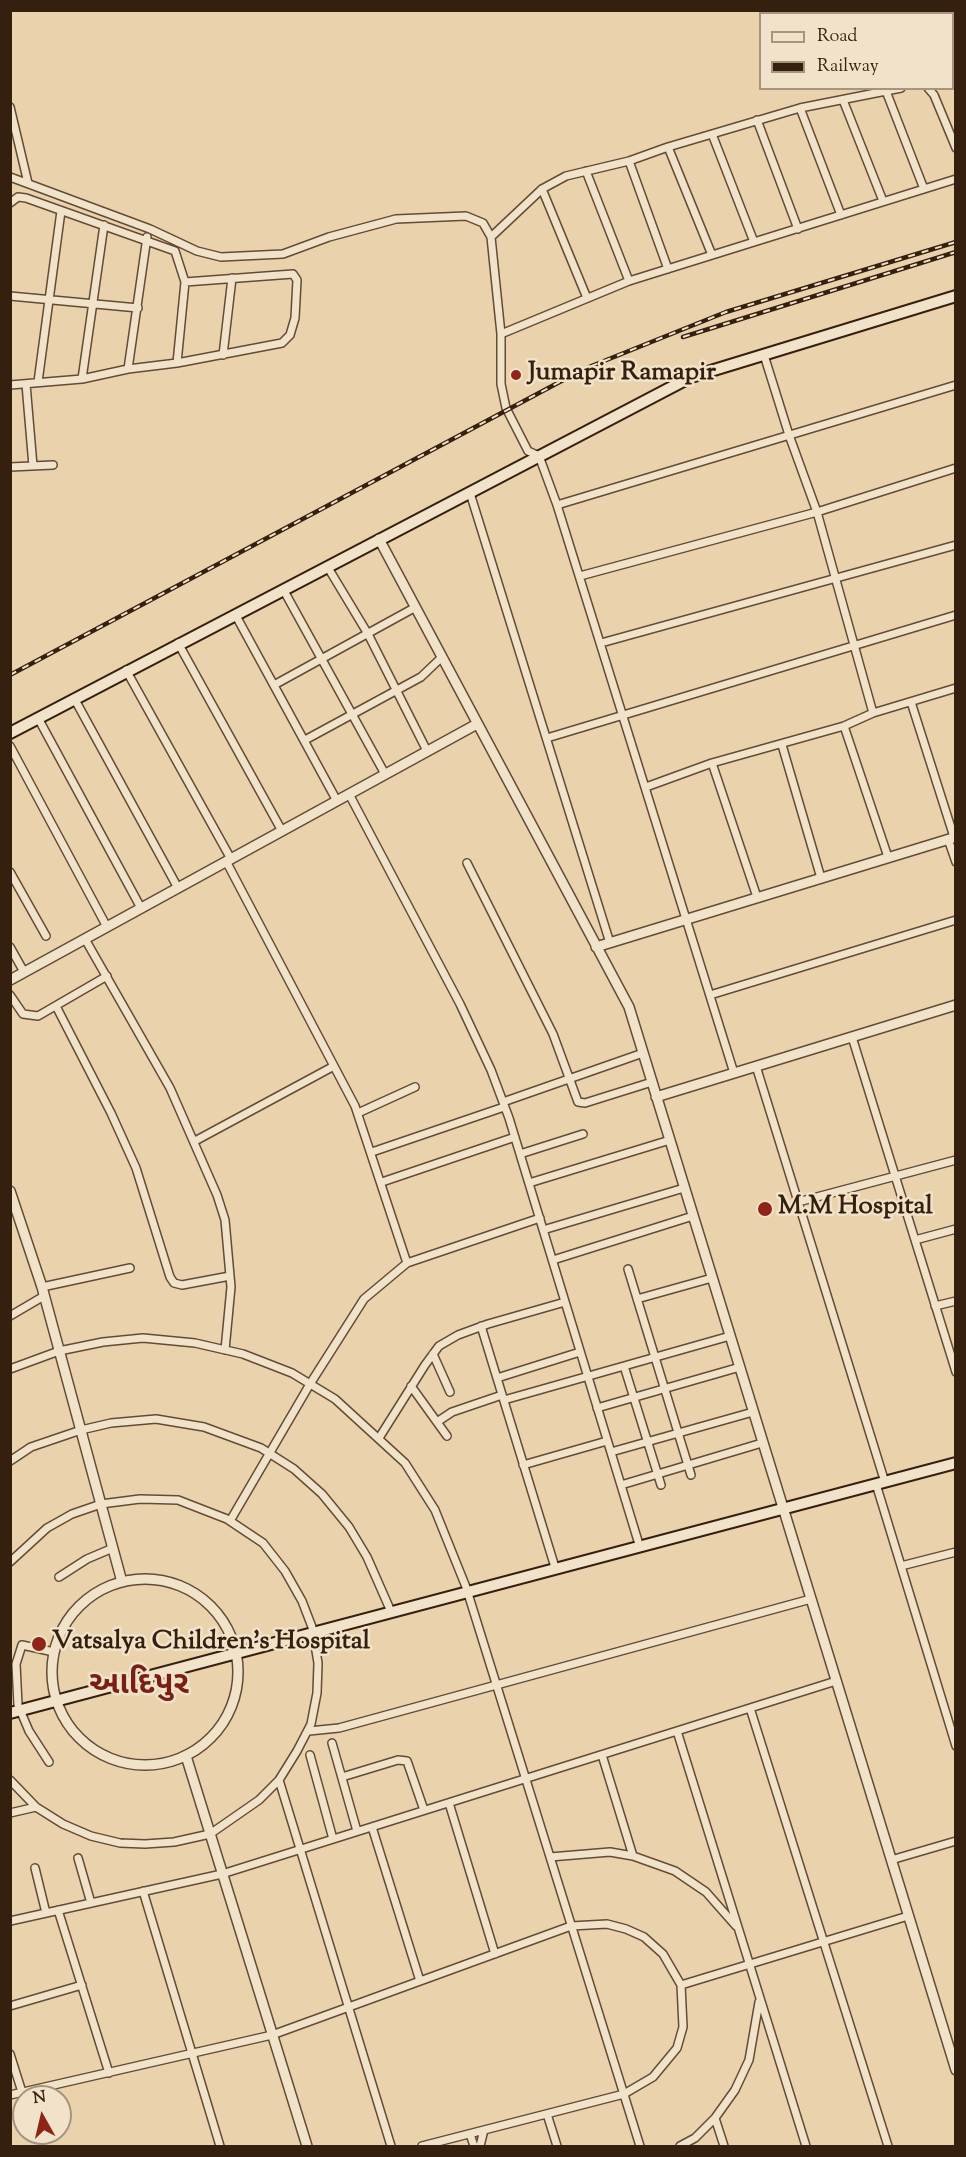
<!DOCTYPE html>
<meta charset="utf-8">
<style>
body{margin:0}
#map{position:relative;width:966px;height:2157px;overflow:hidden;background:#ead2ad;font-family:"Sorts Mill Goudy",serif}
canvas{display:block}
.frame{position:absolute;inset:0;border:12px solid #351f0e;pointer-events:none}
.legend{position:absolute;left:759px;top:12px;width:195px;height:78px;box-sizing:border-box;background:#f1e2ca;border:2px solid #a6947f;margin:0;padding:8px 10px;list-style:none;font-size:18px;color:#351f0e}
.legend li{display:flex;align-items:center;gap:12px;height:30px}
.legend b{width:30px;border:2px solid #a6947f}
.north{position:absolute;left:12px;top:2085px;width:60px;height:60px;box-sizing:border-box;background:#f1e2ca;border:2px solid #a6947f;border-radius:50%;rotate:352deg;font-size:16px;font-weight:700;line-height:24px;text-align:center;color:#351f0e}
.north::after{content:'';display:block;margin:auto;width:21px;height:27px;background:#8f2418;clip-path:polygon(50% 0,100% 100%,50% 72%,0 100%)}
</style>
<div id="map">
<canvas width="966" height="2157"></canvas>
<div class="frame"></div>
<ul class="legend">
<li><b style="height:8px;background:#f1e2ca"></b>Road</li>
<li><b style="height:8px;background:#351f0e"></b>Railway</li>
</ul>
<div class="north">N</div>
</div>
<script>
const context = document.querySelector('canvas').getContext('2d');
context.lineJoin = 'round';
function shape(rows) {
  const path = new Path2D();
  for (const r of rows) {
    if (r.length === 3) {
      path.moveTo(r[0] + r[2], r[1]);
      path.arc(r[0], r[1], r[2], 0, 2 * Math.PI);
      continue;
    }
    path.moveTo(r[0], r[1]);
    for (let i = 2; i < r.length; i += 2) path.lineTo(r[i], r[i + 1]);
  }
  return path;
}
function strokePath(path, color, width, dash) {
  context.strokeStyle = color;
  context.lineWidth = width;
  context.lineCap = dash ? 'butt' : 'round';
  context.setLineDash(dash || []);
  context.stroke(path);
}
function write(font, color, halo, rows, align = 'center') {
  context.font = font + ' "Sorts Mill Goudy","Noto Sans Gujarati",serif';
  context.lineWidth = 5;
  context.setLineDash([]);
  context.textBaseline = 'middle';
  context.strokeStyle = halo;
  context.fillStyle = color;
  for (const [text, x, y, turn = 0] of rows) {
    context.save();
    context.translate(x, y);
    context.rotate((+turn || 0) * Math.PI / 180);
    context.textAlign = isNaN(turn) ? turn : align;
    if (halo) context.strokeText(text, 0, 0);
    context.fillText(text, 0, 0);
    context.restore();
  }
}
const minor = shape([
 [928,88,934,95,956,148],
 [886,91,924,189],
 [843,100,883,201],
 [10,107,28,183],
 [800,108,841,215],
 [757,120,798,229],
 [712,134,754,242],
 [668,147,712,255],
 [629,161,668,269],
 [586,171,629,281],
 [10,177,150,229,197,251,221,257,283,254,329,237,396,219,466,216,483,223,491,237,501,334,501,384,506,408,528,451,539,456,557,505,734,1073],
 [542,189,587,298],
 [10,203,18,197,26,198,175,251,185,282,177,363],
 [491,237,542,189,566,176,629,161,668,147,800,108,901,88],
 [10,296,138,308],
 [501,334,629,281,956,179],
 [223,355,232,278],
 [764,355,789,435,817,512,873,713],
 [128,369,177,363,282,343,290,335,295,318,297,280,293,274,185,282],
 [82,379,104,225],
 [38,382,61,211],
 [26,384,33,466],
 [10,385,82,379,128,369,147,237],
 [10,467,53,465],
 [470,493,610,943],
 [557,505,956,385],
 [327,566,368,634,427,751],
 [580,576,817,512,956,468],
 [283,589,385,774],
 [235,614,337,801],
 [178,643,282,831],
 [601,643,956,545],
 [126,670,231,859],
 [274,685,414,608],
 [74,698,178,888],
 [911,702,954,837],
 [38,718,141,908],
 [844,726,888,857],
 [547,738,956,615],
 [305,740,421,677,442,657],
 [782,745,821,878],
 [10,746,107,927],
 [712,763,757,897],
 [646,787,712,763,844,726,873,713,956,688],
 [349,794,460,1004,491,1070,509,1118,638,1541],
 [948,839,956,862],
 [226,861,355,1106,407,1263],
 [467,863,553,1034,578,1102,585,1103,652,1082],
 [10,872,46,936],
 [85,939,170,1088,217,1195,225,1220,231,1287,225,1350],
 [10,947,24,972],
 [10,995,23,1014,38,1016,107,976],
 [710,995,956,920],
 [57,1008,111,1113,136,1168,170,1277,174,1283,182,1285,230,1276],
 [852,1037,956,1372],
 [756,1066,883,1476],
 [503,1102,643,1053],
 [358,1113,415,1087],
 [195,1141,334,1066],
 [372,1152,504,1107],
 [520,1154,583,1134],
 [382,1182,515,1137],
 [529,1183,670,1140],
 [798,1202,956,1160],
 [543,1230,684,1188],
 [915,1240,956,1229],
 [553,1260,693,1216],
 [628,1269,691,1475],
 [42,1287,130,1268],
 [637,1299,712,1278],
 [935,1306,956,1301],
 [10,1316,44,1296],
 [481,1326,554,1564],
 [433,1354,450,1392],
 [624,1366,661,1485],
 [10,1369,59,1351,103,1342,143,1338,195,1343,243,1354,292,1373,335,1399,405,1463,435,1510,466,1587,640,2146],
 [497,1378,580,1352],
 [411,1386,447,1436],
 [504,1400,730,1336],
 [597,1408,740,1367],
 [437,1422,452,1412,502,1395],
 [379,1438,425,1365,439,1346,458,1335,488,1324,565,1302],
 [611,1452,753,1412],
 [10,1461,31,1447,81,1430,111,1423,156,1419,204,1427,261,1448,294,1469,322,1494,349,1527,367,1557,389,1607],
 [523,1465,607,1441],
 [876,1484,956,1746],
 [621,1485,762,1443],
 [230,1521,310,1384,364,1299,407,1263,540,1218],
 [10,1562,47,1528,72,1514,101,1504,140,1499,178,1500,227,1519,263,1543,285,1571,302,1601,312,1627,318,1663,317,1693,311,1724,297,1751,279,1780,259,1800,210,1834,174,1842,145,1844,120,1843,91,1836,63,1824,36,1807,10,1780],
 [901,1566,956,1552],
 [59,1577,87,1559,113,1548],
 [750,1708,888,2146],
 [309,1731,339,1728,811,1599],
 [677,1731,806,2146],
 [332,1743,357,1831],
 [310,1755,333,1839],
 [602,1755,633,1856],
 [49,1762,29,1731,18,1705,16,1664,22,1645,54,1652],
 [342,1777,398,1760,407,1761,424,1810],
 [279,1780,391,2146],
 [449,1803,495,1954],
 [10,1813,36,1807],
 [372,1827,420,1981],
 [550,1857,610,1852,633,1856,675,1871,706,1892,736,1926],
 [78,1858,91,1903],
 [891,1860,956,1841],
 [35,1868,46,1913],
 [143,1891,220,2146],
 [58,1910,109,2073],
 [10,1921,222,1874,836,1681],
 [681,1985,908,1916],
 [10,2006,82,1985],
 [10,2054,22,2092],
 [10,2095,272,2035,571,1926,607,1924,626,1929,644,1937,663,1954,681,1985,683,2027,677,2048,653,2077,624,2094,422,2146],
 [547,2114,557,2146],
 [715,2118,724,2146],
 [470,2134,474,2146],
 [480,2146,484,2130],
 [680,2146,695,2138,715,2118,735,2090,749,2060,759,2002]
]);
const tertiary = shape([
 [379,539,629,1007,956,2070],
 [596,947,956,837],
 [10,980,477,724],
 [656,1097,956,1005],
 [10,1191,42,1287,122,1582],
 [145,1672,93],
 [186,1756,307,2146]
]);
const secondary = shape([
 [10,733,691,377,956,296],
 [10,1713,956,1463]
]);
strokePath(minor, '#624c36', 10);
strokePath(tertiary, '#624c36', 12);
strokePath(secondary, '#351f0e', 14);
strokePath(minor, '#f1e2ca', 7);
strokePath(tertiary, '#f1e2ca', 9);
strokePath(secondary, '#f1e2ca', 10);
const rail = shape([
 [683,337,956,252],
 [10,675,584,369,726,312,956,242]
]);
strokePath(rail, '#351f0e', 4.5);
strokePath(rail, '#f1e2ca', 2, [7]);
for (const [x, y, r, color] of [
 [516,375,6,"#8f2418"],
 [765,1209,8,"#8f2418"],
 [39,1644,8,"#8f2418"]
]) {
  const dot = new Path2D();
  dot.arc(x, y, r, 0, 2 * Math.PI);
  context.fillStyle = color;
  context.fill(dot);
  strokePath(dot, '#f1e2ca', 2);
}
write('bold 26px', '#351f0e', '#f1e2ca', [
 ["Jumapir Ramapir",528,375],
 ["M.M Hospital",778,1209],
 ["Vatsalya Children's Hospital",52,1644]
], 'left');
write('bold 32px', '#7a1f14', '#f1e2ca', [
 ["આદિપુર",139,1688]
]);
</script>
